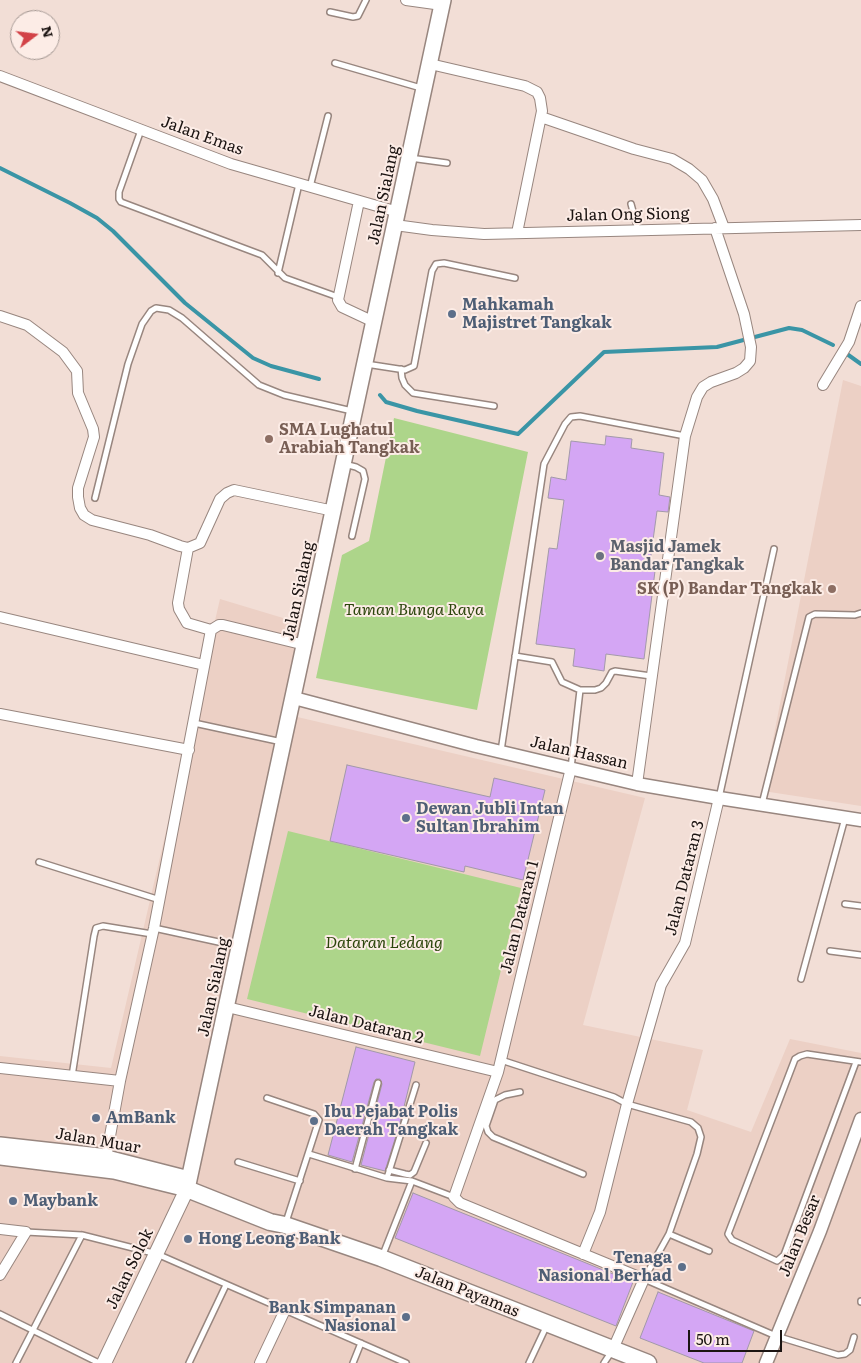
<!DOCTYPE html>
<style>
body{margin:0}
#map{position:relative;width:861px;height:1363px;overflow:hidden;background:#f2ded6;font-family:Literata,serif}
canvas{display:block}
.north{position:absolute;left:10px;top:10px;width:50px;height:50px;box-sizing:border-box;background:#fcece6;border:1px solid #a29691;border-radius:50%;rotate:75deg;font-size:14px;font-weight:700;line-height:20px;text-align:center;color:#1b1412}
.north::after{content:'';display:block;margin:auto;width:18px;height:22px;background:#d24247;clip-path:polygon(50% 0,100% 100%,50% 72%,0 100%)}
.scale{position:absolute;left:688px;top:1330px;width:94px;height:22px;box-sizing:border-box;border:2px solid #1b1412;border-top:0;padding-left:6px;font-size:15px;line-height:18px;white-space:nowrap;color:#1b1412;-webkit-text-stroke:4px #fcece6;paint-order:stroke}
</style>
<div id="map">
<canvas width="861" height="1363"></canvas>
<div class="north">N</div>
<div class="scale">50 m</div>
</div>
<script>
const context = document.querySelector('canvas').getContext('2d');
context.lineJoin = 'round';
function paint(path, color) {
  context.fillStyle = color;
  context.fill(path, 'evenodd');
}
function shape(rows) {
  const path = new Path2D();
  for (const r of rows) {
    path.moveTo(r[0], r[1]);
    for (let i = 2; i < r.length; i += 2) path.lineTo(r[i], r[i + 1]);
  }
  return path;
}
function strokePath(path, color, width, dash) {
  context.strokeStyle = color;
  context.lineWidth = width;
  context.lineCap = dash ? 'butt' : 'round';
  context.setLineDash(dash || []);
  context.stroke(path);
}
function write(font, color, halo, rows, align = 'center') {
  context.font = font + ' Literata,serif';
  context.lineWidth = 4;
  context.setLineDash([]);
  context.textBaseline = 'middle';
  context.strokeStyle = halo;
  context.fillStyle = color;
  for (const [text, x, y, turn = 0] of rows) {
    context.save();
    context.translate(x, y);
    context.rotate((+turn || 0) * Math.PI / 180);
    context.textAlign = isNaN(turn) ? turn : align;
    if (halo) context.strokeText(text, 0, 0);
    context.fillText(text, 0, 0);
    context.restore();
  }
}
paint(shape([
 [843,380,861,386,861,806,763,791],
 [220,599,313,627,293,716,645,798,583,1025,703,1050,687,1110,751,1132,790,1039,861,1053,861,1363,0,1363,0,1056,111,1068]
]), '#ecd0c5');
paint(shape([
 [394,418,528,452,477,710,316,678,342,555,369,541],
 [288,831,521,888,480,1056,247,999]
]), '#add58a');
strokePath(shape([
 [0,168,70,203,97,218,113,231,185,303,253,358,271,366,319,379],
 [847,354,861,364],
 [380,395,386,402,417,411,518,434,604,352,717,347,789,328,802,330,833,345]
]), '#3a95a6', 4);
const building = shape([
 [606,436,632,439,631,448,664,453,659,495,670,497,668,512,657,511,650,562,656,563,644,659,606,654,604,671,573,666,575,649,536,644,549,548,557,549,564,500,548,498,551,477,566,480,571,441,605,445,606,436],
 [347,765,490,797,494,778,545,790,523,880,465,866,464,872,330,841,347,765],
 [356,1047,415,1062,400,1123,385,1171,361,1165,382,1084,380,1079,376,1079,374,1082,352,1162,328,1155,356,1047],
 [413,1193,633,1282,616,1326,395,1238,413,1193],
 [658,1292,754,1331,742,1363,704,1363,640,1338,658,1292]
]);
paint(building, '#d4a6f4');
strokePath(building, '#a299a9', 1);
const service = shape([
 [330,12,353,17,358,16,366,0],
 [335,63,421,88],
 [141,130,119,192,119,199,121,202,262,255,285,278,338,297],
 [410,158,447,163],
 [310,187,328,116],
 [631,204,638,230],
 [278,273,299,184],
 [366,364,405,370,414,366,432,271,436,264,444,263,515,278],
 [401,369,402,378,405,385,413,393,494,406],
 [344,464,356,467,363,471,365,479,352,536],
 [95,498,128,364,142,324,151,311,156,308,169,310,182,318,259,385,284,395,352,411],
 [515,656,552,662,562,682,580,690,571,768],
 [580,690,595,690,601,688,606,683,612,672,615,671,651,676],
 [194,723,282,742],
 [501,751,544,464,565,424,571,417,580,416,685,436],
 [719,798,774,549],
 [762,804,809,617,815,614,855,615,861,613],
 [39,862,160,900],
 [845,904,861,906],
 [154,928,237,946],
 [830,951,861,955],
 [801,979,845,818],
 [501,1060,614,1097,627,1104,691,1122,698,1128,701,1137,697,1154,669,1234,644,1279,776,1336,838,1355,845,1354,850,1350,854,1337],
 [856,1062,784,1255,777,1261,732,1240,728,1234,795,1059,800,1056,807,1054,861,1062],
 [72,1076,94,936,96,928,103,926,152,934],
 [520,1092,505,1095,495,1100,486,1126,488,1132,493,1137,583,1174],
 [267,1098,314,1114,319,1120,286,1222],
 [309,1154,387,1178,412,1181,454,1197],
 [238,1162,300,1181],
 [355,1169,378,1083],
 [389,1170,405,1174,410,1175,414,1172,426,1143],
 [387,1178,416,1085],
 [26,1232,82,1235,157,1254,406,1363],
 [669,1234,709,1251],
 [382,1257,412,1181],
 [861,1302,861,1301],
 [0,1314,99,1363],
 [16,1363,82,1235],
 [189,1363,226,1285],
 [353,1363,361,1343],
 [529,1363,546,1327],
 [604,1363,612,1351]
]);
const minor = shape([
 [406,0,442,5],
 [430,64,525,86,537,92,540,98,542,111,517,233],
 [0,76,231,164,398,212],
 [541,117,634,149,672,159,689,169,702,180,713,199,724,228],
 [359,201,338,300,342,307,374,322],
 [395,225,432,230,484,234,861,225],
 [0,316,27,325,63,352,77,371,78,393,93,429,94,437,78,488,78,497,80,508,84,515,92,520,150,535,180,546,188,548,200,543,220,499,227,493,234,490,334,511],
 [823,385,849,342,861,306],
 [188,548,178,603,179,609,187,623,211,630],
 [0,617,204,665],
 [0,714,189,750],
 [571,768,498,1072,454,1197,460,1203,644,1279,613,1349],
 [637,784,685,436,697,397,703,387,711,382,736,373,744,368,750,361,751,347,744,314,715,228],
 [227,1007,498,1072],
 [0,1068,120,1081],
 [106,1158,120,1081,154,928,211,630,219,625,223,625,305,645],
 [0,1229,26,1232,0,1275],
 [583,1254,600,1212,627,1104,661,985,685,943,719,798],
 [260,1363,285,1310]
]);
const tertiary = shape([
 [294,698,476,746,637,784,719,798,861,820],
 [766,1363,820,1231,861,1119]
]);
const secondary = shape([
 [104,1363,187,1189]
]);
const primary = shape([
 [0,1145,99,1156,189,1179],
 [0,1157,114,1171,187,1189,443,0]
]);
const trunk = shape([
 [187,1189,270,1222,285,1225,381,1258,648,1363]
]);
strokePath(service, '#98867f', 8);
strokePath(minor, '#98867f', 12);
strokePath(tertiary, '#98867f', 15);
strokePath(secondary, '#98867f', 16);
strokePath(primary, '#98867f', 18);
strokePath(trunk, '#98867f', 19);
strokePath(service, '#fff', 5);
strokePath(minor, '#fff', 10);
strokePath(tertiary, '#fff', 12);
strokePath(secondary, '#fff', 14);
strokePath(primary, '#fff', 15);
strokePath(trunk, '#fff', 16);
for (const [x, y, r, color] of [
 [452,314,5,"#5c6f8a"],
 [269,439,5,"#8d6e63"],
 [600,556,5,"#6b7280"],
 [832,589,5,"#8d6e63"],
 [406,818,5,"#5c6f8a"],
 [96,1118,5,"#5c6f8a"],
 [314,1121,5,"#5c6f8a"],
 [13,1201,5,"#5c6f8a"],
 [188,1239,5,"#5c6f8a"],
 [682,1267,5,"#5c6f8a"],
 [406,1317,5,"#5c6f8a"]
]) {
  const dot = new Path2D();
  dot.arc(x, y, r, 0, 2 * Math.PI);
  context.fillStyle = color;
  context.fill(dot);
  strokePath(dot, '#fcece6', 2);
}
write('16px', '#1b1412', '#fcece6', [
 ["Jalan Emas",202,136,20],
 ["Jalan Sialang",384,195,-78],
 ["Jalan Ong Siong",628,215,-1],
 ["Jalan Sialang",299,591,-78],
 ["Jalan Hassan",579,753,13],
 ["Jalan Dataran 3",685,878,-76],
 ["Jalan Dataran 1",520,917,-76],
 ["Jalan Sialang",214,987,-78],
 ["Jalan Dataran 2",366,1025,14],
 ["Jalan Muar",98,1141,10],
 ["Jalan Besar",800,1236,-68],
 ["Jalan Solok",130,1269,-64],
 ["Jalan Payamas",467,1292,22]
]);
write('bold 16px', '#4e5e75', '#fcece6', [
 ["Mahkamah",462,305],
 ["Majistret Tangkak",462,323],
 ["Dewan Jubli Intan",416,809],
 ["Sultan Ibrahim",416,827],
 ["Ibu Pejabat Polis",324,1112],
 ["Daerah Tangkak",324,1130],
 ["AmBank",106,1118],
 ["Maybank",23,1201],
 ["Hong Leong Bank",198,1239],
 ["Tenaga",672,1258,"right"],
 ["Nasional Berhad",672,1276,"right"],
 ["Bank Simpanan",396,1308,"right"],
 ["Nasional",396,1326,"right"]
], 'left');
write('bold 16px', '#785e54', '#fcece6', [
 ["SMA Lughatul",279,430],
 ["Arabiah Tangkak",279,448],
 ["SK (P) Bandar Tangkak",822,589,"right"]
], 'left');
write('bold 16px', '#5b616d', '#fcece6', [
 ["Masjid Jamek",610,547],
 ["Bandar Tangkak",610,565]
], 'left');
write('italic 16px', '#2b450b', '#fcece6', [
 ["Taman Bunga Raya",414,610],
 ["Dataran Ledang",384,943]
]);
</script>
